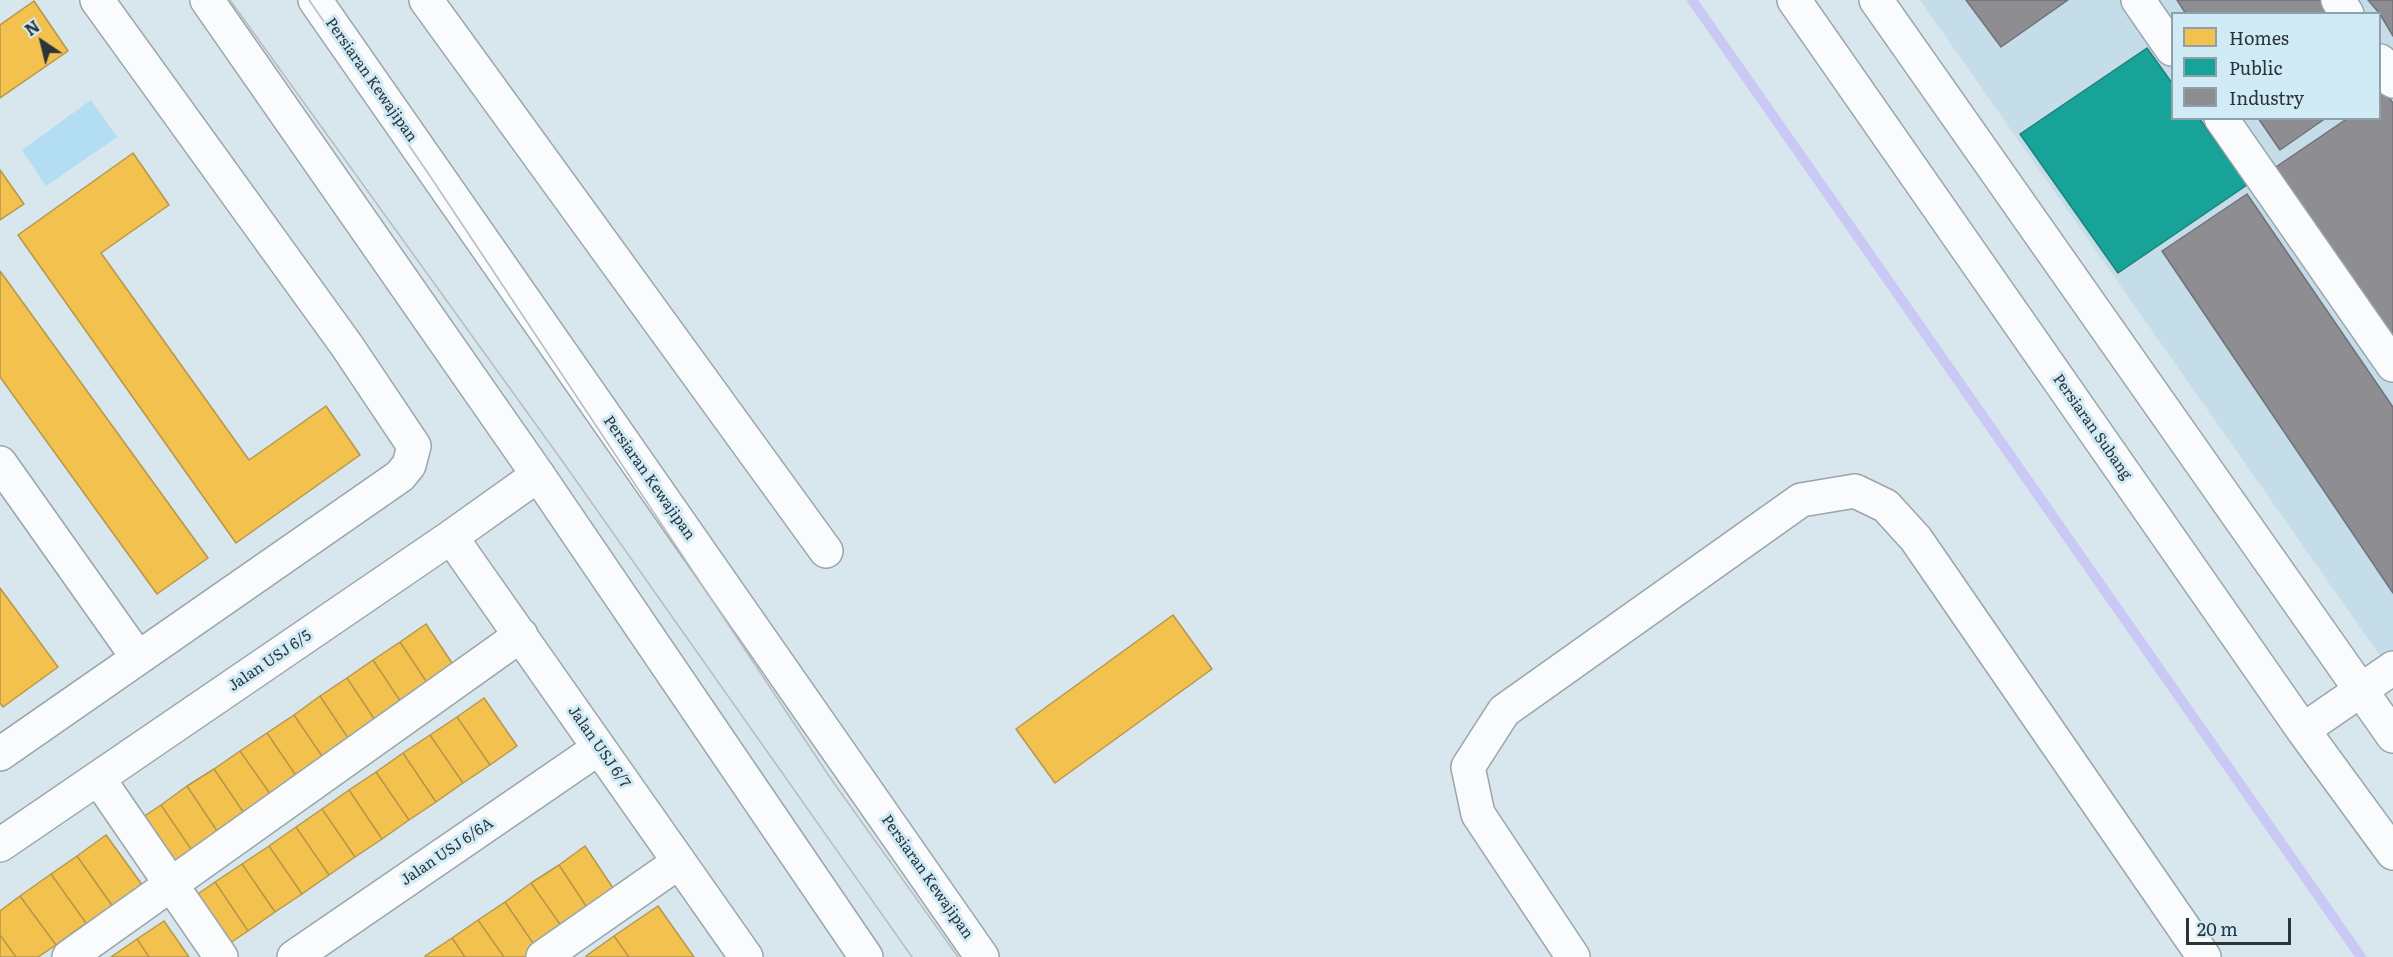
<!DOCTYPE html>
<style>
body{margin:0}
#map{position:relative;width:2393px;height:957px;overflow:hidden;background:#d8e6ee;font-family:Literata,serif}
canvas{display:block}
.legend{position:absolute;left:2171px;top:12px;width:210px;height:108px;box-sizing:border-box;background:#d0eaf6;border:2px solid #8ea1aa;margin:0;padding:8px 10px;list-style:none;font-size:18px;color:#2b3439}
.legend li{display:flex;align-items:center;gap:12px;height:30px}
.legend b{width:30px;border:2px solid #8ea1aa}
.north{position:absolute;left:12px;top:12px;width:60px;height:60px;-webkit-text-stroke:4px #d0eaf6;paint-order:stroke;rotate:325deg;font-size:16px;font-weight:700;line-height:24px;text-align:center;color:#2b3439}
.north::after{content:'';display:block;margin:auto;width:21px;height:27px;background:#2b3439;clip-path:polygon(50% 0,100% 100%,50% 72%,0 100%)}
.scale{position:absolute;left:2186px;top:918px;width:105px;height:27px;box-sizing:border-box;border:3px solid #2b3439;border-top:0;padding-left:8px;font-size:18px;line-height:21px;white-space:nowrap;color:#2b3439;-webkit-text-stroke:4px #d0eaf6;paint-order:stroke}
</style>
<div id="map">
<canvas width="2393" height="957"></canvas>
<ul class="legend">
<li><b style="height:16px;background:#f2c14e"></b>Homes</li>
<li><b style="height:16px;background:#17a398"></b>Public</li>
<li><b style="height:16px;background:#8d8d92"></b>Industry</li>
</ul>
<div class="north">N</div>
<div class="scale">20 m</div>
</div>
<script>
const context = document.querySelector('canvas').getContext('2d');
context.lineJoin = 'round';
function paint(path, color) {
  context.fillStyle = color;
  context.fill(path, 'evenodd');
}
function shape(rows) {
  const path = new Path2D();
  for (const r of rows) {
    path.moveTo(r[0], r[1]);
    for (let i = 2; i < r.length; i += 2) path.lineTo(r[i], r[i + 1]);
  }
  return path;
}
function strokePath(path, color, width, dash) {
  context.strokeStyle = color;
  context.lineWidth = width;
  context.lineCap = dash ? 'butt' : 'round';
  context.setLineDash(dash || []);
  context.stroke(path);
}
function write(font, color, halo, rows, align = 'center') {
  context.font = font + ' Literata,serif';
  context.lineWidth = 6;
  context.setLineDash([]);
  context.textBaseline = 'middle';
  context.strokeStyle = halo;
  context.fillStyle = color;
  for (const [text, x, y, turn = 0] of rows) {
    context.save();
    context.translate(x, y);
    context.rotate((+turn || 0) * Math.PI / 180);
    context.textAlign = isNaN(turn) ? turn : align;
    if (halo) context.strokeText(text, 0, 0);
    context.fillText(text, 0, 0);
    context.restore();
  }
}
paint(shape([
 [1920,0,2393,0,2393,674],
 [2172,14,2380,14,2380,118,2172,118]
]), '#c5dce9');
paint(shape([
 [91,100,117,137,46,186,22,150]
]), '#b2ddf2');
const homes = shape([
 [34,1,68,51,0,98,0,25,34,1],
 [133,153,169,205,101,253,249,460,326,406,360,455,236,543,18,235,133,153],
 [0,170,24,204,0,220,0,170],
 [0,271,208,558,157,594,0,377,0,271],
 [0,588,58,667,3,707,0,703,0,588],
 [1173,615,1212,669,1055,783,1016,729,1173,615],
 [426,624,458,672,432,690,400,642,426,624],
 [400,642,432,690,405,708,373,660,400,642],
 [373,660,405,708,379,726,347,678,373,660],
 [347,678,379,726,352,744,320,696,347,678],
 [320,696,352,744,326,762,294,715,320,696],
 [484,698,517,746,490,765,457,717,484,698],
 [294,715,326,762,299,780,267,733,294,715],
 [457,717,490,765,463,783,430,735,457,717],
 [267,733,299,780,273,798,240,751,267,733],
 [430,735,463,783,436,802,403,753,430,735],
 [240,751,273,798,246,816,214,769,240,751],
 [403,753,436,802,409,820,376,772,403,753],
 [214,769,246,816,219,834,187,786,214,769],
 [376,772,409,820,382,839,349,790,376,772],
 [187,786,219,834,193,852,161,805,187,786],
 [349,790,382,839,355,857,322,809,349,790],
 [161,805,193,852,166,871,134,823,161,805],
 [322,809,355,857,329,875,296,827,322,809],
 [296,827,329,875,302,894,269,846,296,827],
 [106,835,143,886,113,907,77,856,106,835],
 [269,846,302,894,275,912,242,864,269,846],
 [585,846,617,894,590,912,559,865,585,846],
 [77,856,121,918,96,937,51,874,77,856],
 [242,864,275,912,248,931,215,882,242,864],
 [559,865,590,912,564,930,531,883,559,865],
 [51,874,86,923,56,945,20,896,51,874],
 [215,882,248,931,221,949,188,901,215,882],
 [531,883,564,930,537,949,505,902,531,883],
 [20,896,56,945,38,957,16,957,0,935,0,911,20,896],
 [505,902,537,949,525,957,504,957,478,920,505,902],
 [658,906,694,957,629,957,614,936,658,906],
 [478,920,504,957,465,957,452,938,478,920],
 [164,921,189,957,149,957,137,939,164,921],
 [0,935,16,957,0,957,0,935],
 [614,936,629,957,587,957,586,956,614,936],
 [452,938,465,957,426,957,425,956,452,938],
 [137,939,149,957,111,957,137,939]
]);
paint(homes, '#f2c14e');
strokePath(homes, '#b69748', 1.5);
const public = shape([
 [2147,48,2172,83,2172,118,2199,118,2247,185,2118,273,2020,134,2147,48]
]);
paint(public, '#17a398');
strokePath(public, '#1d827c', 1.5);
const industry = shape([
 [1966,0,2068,0,2001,47,1966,0],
 [2177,0,2328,0,2337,14,2186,14,2177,0],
 [2368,0,2393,0,2393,36,2380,14,2368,0],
 [2386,93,2393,103,2393,359,2264,175,2348,118,2380,118,2380,97,2386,93],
 [2258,118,2326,118,2280,150,2258,118],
 [2247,194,2393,407,2393,593,2162,251,2247,194]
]);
paint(industry, '#8d8d92');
strokePath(industry, '#707277', 1.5);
strokePath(shape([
 [1692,0,2361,957]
]), '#cac9f6', 10);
const minor = shape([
 [426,0,826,551],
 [1794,0,2303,730,2393,853],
 [1876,0,2393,736],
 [2138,0,2172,49],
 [2338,0,2347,14],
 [2380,61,2393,81],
 [2221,118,2393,365],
 [0,463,138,658],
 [451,537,746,957],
 [2303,730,2393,668],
 [0,754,400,476,409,465,414,446,347,346,97,0],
 [98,778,221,957],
 [0,845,451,537,538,475],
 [69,957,521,635],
 [294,957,599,748],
 [543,957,679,862],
 [1573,957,1478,814,1468,767,1504,711,1801,500,1855,491,1886,506,1916,539,2204,957]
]);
const major = shape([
 [207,0,538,475,866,957],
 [315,0,982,957]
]);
strokePath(minor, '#9aa5aa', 36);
strokePath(major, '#9aa5aa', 36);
strokePath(minor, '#f9fbfc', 33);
strokePath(major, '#f9fbfc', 33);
strokePath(shape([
 [230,0,563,462,912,957],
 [309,0,428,173,831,779,958,957]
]), '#b9bcbe', 1.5);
write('15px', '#2b3439', '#d0eaf6', [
 ["Persiaran Kewajipan",371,80,55],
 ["Persiaran Subang",2092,427,55],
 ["Persiaran Kewajipan",649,478,55],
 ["Jalan USJ 6/5",270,661,-34],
 ["Jalan USJ 6/7",599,747,55],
 ["Jalan USJ 6/6A",447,852,-34],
 ["Persiaran Kewajipan",927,877,55]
]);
</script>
